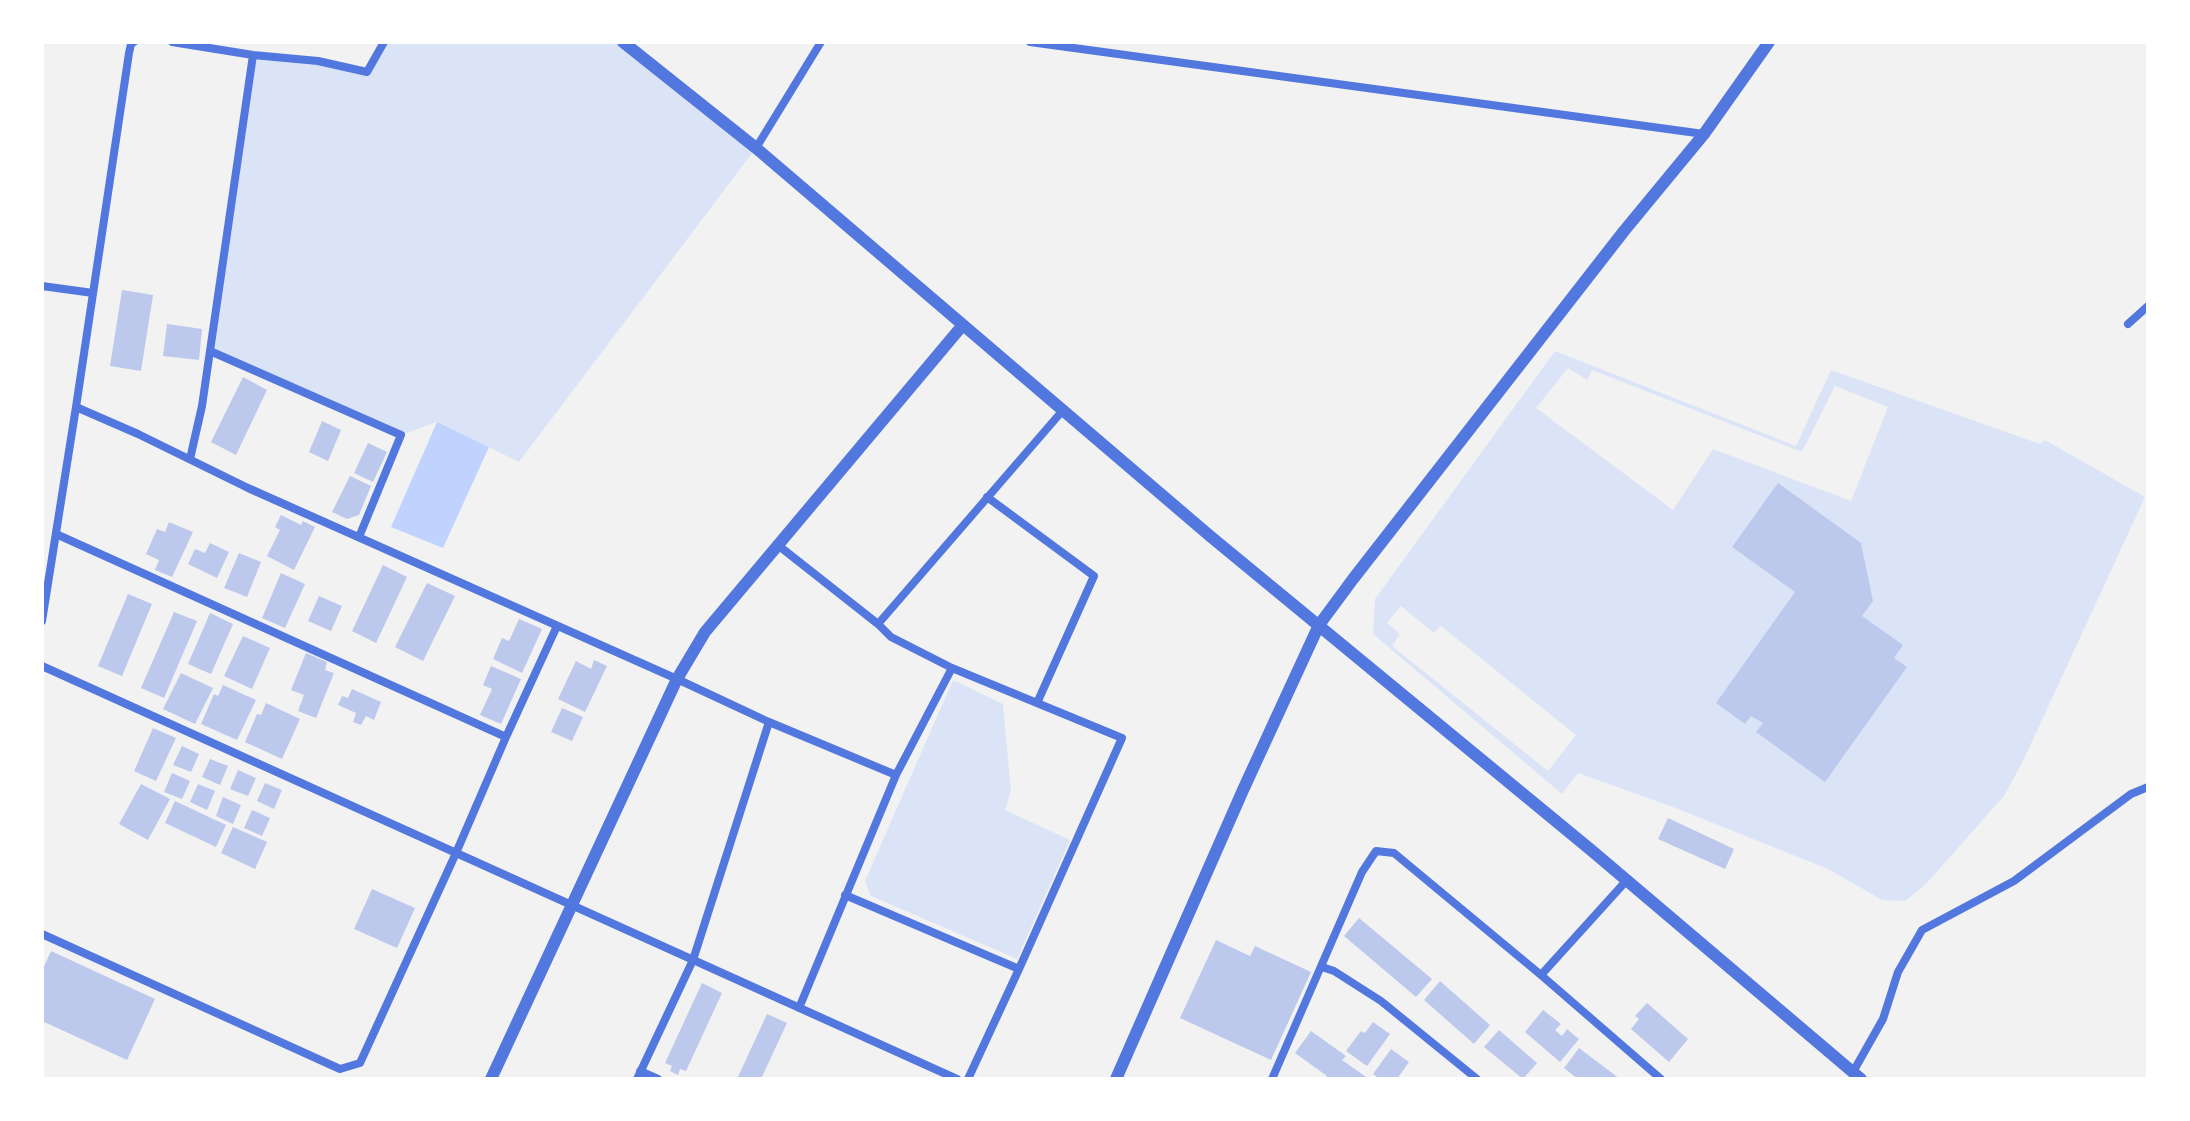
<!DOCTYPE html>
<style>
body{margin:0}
#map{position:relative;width:2190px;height:1121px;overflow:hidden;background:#f2f2f2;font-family:"Archivo Narrow",sans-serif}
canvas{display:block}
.frame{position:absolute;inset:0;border:44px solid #fff;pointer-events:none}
</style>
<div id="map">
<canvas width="2190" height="1121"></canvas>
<div class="frame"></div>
</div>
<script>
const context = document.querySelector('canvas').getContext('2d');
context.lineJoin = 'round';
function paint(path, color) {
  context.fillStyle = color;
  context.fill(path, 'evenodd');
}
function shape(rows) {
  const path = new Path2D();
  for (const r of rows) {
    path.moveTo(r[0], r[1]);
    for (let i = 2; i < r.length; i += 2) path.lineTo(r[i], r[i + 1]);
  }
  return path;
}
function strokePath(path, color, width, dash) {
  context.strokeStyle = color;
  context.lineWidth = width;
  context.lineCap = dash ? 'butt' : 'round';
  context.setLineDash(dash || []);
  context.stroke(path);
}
paint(shape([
 [384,42,623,42,756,148,519,462,437,422,401,435,210,351,253,55,367,72],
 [1555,351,1796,446,1831,370,2040,444,2045,440,2145,497,2023,761,2004,796,1925,885,1905,901,1882,900,1828,869,1673,807,1578,773,1562,794,1373,634,1375,599],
 [1568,368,1587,380,1592,370,1802,452,1835,386,1888,407,1851,501,1713,449,1673,510,1536,408],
 [1401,606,1434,633,1441,626,1576,735,1548,771,1392,646,1400,634,1387,623],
 [953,680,1003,704,1011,791,1005,810,1070,840,1017,959,871,896,865,881]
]), '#dbe4f7');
paint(shape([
 [437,422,489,447,443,548,391,527]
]), '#bfd3fe');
paint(shape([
 [122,290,153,295,141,371,110,366],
 [167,324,202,329,199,360,163,356],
 [243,377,267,390,236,455,211,442],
 [322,421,341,430,328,461,309,452],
 [368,443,387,452,373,482,354,473],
 [350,476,371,486,359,515,347,519,332,512],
 [1778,483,1861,543,1873,601,1862,616,1903,645,1894,658,1907,667,1825,782,1756,732,1763,723,1751,716,1745,724,1716,703,1795,592,1732,547],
 [281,515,301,525,303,521,315,527,294,570,267,556,280,530,275,527],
 [169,522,193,532,172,577,155,570,159,560,146,554,157,529,165,532],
 [210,543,229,552,217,578,188,564,195,549,205,553],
 [239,553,261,562,247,597,224,588],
 [383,565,407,577,376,643,352,631],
 [281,573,305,584,285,628,262,618],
 [427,583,455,596,423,661,395,647],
 [128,594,152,604,122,676,98,666],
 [319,596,342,606,331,631,308,621],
 [174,612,197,621,164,698,141,688],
 [210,613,233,624,211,674,188,664],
 [519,619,542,629,522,673,493,659,502,638,509,641],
 [243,636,270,648,252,689,224,676],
 [306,653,327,662,325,670,334,673,316,718,298,711,304,695,291,690],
 [594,660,607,666,585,712,558,699,576,661,591,669],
 [491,666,521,679,501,724,480,715,492,689,483,685],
 [181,673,213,688,195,724,163,709],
 [223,685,256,700,237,740,201,724,214,694,218,696],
 [352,689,381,702,374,720,366,716,361,725,353,722,356,713,338,705,342,696,348,698],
 [266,703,300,719,282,759,245,742,257,714,261,715],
 [562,708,583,717,572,741,551,732],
 [153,728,176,738,156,781,134,771],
 [182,746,199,754,191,772,173,765],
 [210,759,228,766,220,785,202,777],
 [238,770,256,778,248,796,230,789],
 [172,773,190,781,182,799,164,792],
 [265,783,282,790,274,809,257,801],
 [141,784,170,799,148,840,119,824],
 [198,784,215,791,207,810,190,802],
 [223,797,241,805,233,824,216,816],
 [175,801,226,825,216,847,165,823],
 [252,810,270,818,262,836,244,828],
 [1668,818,1734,849,1725,869,1658,839],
 [233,827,267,842,255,869,221,853],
 [372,889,415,908,397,948,354,929],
 [1359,918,1432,979,1416,997,1344,936],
 [1216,940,1250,956,1255,946,1311,972,1271,1060,1180,1018],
 [51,951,155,999,127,1060,42,1021,42,971],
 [1440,981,1490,1025,1474,1044,1424,1000],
 [702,983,722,993,686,1071,680,1069,678,1075,670,1071,672,1066,665,1063],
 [1647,1003,1688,1039,1669,1062,1631,1029,1639,1019,1635,1016],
 [1543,1010,1561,1024,1555,1030,1562,1036,1567,1029,1579,1039,1560,1062,1525,1032],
 [767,1014,787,1023,761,1079,737,1079],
 [1373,1022,1390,1034,1367,1066,1346,1051,1361,1031,1365,1033],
 [1499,1030,1537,1063,1523,1079,1484,1047],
 [1311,1031,1346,1056,1342,1060,1369,1079,1324,1079,1327,1076,1295,1053],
 [1579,1048,1620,1079,1578,1079,1564,1068],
 [1391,1049,1409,1062,1397,1079,1380,1079,1373,1074]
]), '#bdc9ec');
strokePath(shape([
 [172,42,253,55,318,61,367,72,384,42],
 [1030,42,1704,134],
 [756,148,821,42],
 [42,286,93,293],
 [2128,324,2148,306],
 [210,351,401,435,359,537],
 [76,407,138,434,248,488,677,679,769,722,693,960,637,1079],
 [190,459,202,406,253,55],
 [987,497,1094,576,1037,703],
 [56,534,506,737,557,626],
 [779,546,878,624,1064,409],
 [42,621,76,407,129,53,131,44,134,42],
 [878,624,891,637,952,668],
 [42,666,957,1079],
 [769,722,896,775,799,1008],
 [845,895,1019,969,1122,738,952,668,896,775],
 [42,934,340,1069,360,1063,456,853,506,737],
 [1322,967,1334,971,1381,1001,1477,1079],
 [1541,975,1627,880],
 [640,1071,658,1079],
 [1853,1072,1883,1019,1898,972,1922,930,2014,881,2131,794,2148,787],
 [968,1079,1019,969],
 [1272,1079,1362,872,1376,851,1394,853,1541,975,1661,1079]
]), '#5277de', 8);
strokePath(shape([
 [623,42,756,148,1210,536,1591,850,1861,1079],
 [491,1079,677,679,705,632,962,326],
 [1116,1079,1243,790,1319,625,1353,579,1624,231,1704,134,1769,42]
]), '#5277de', 12);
</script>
